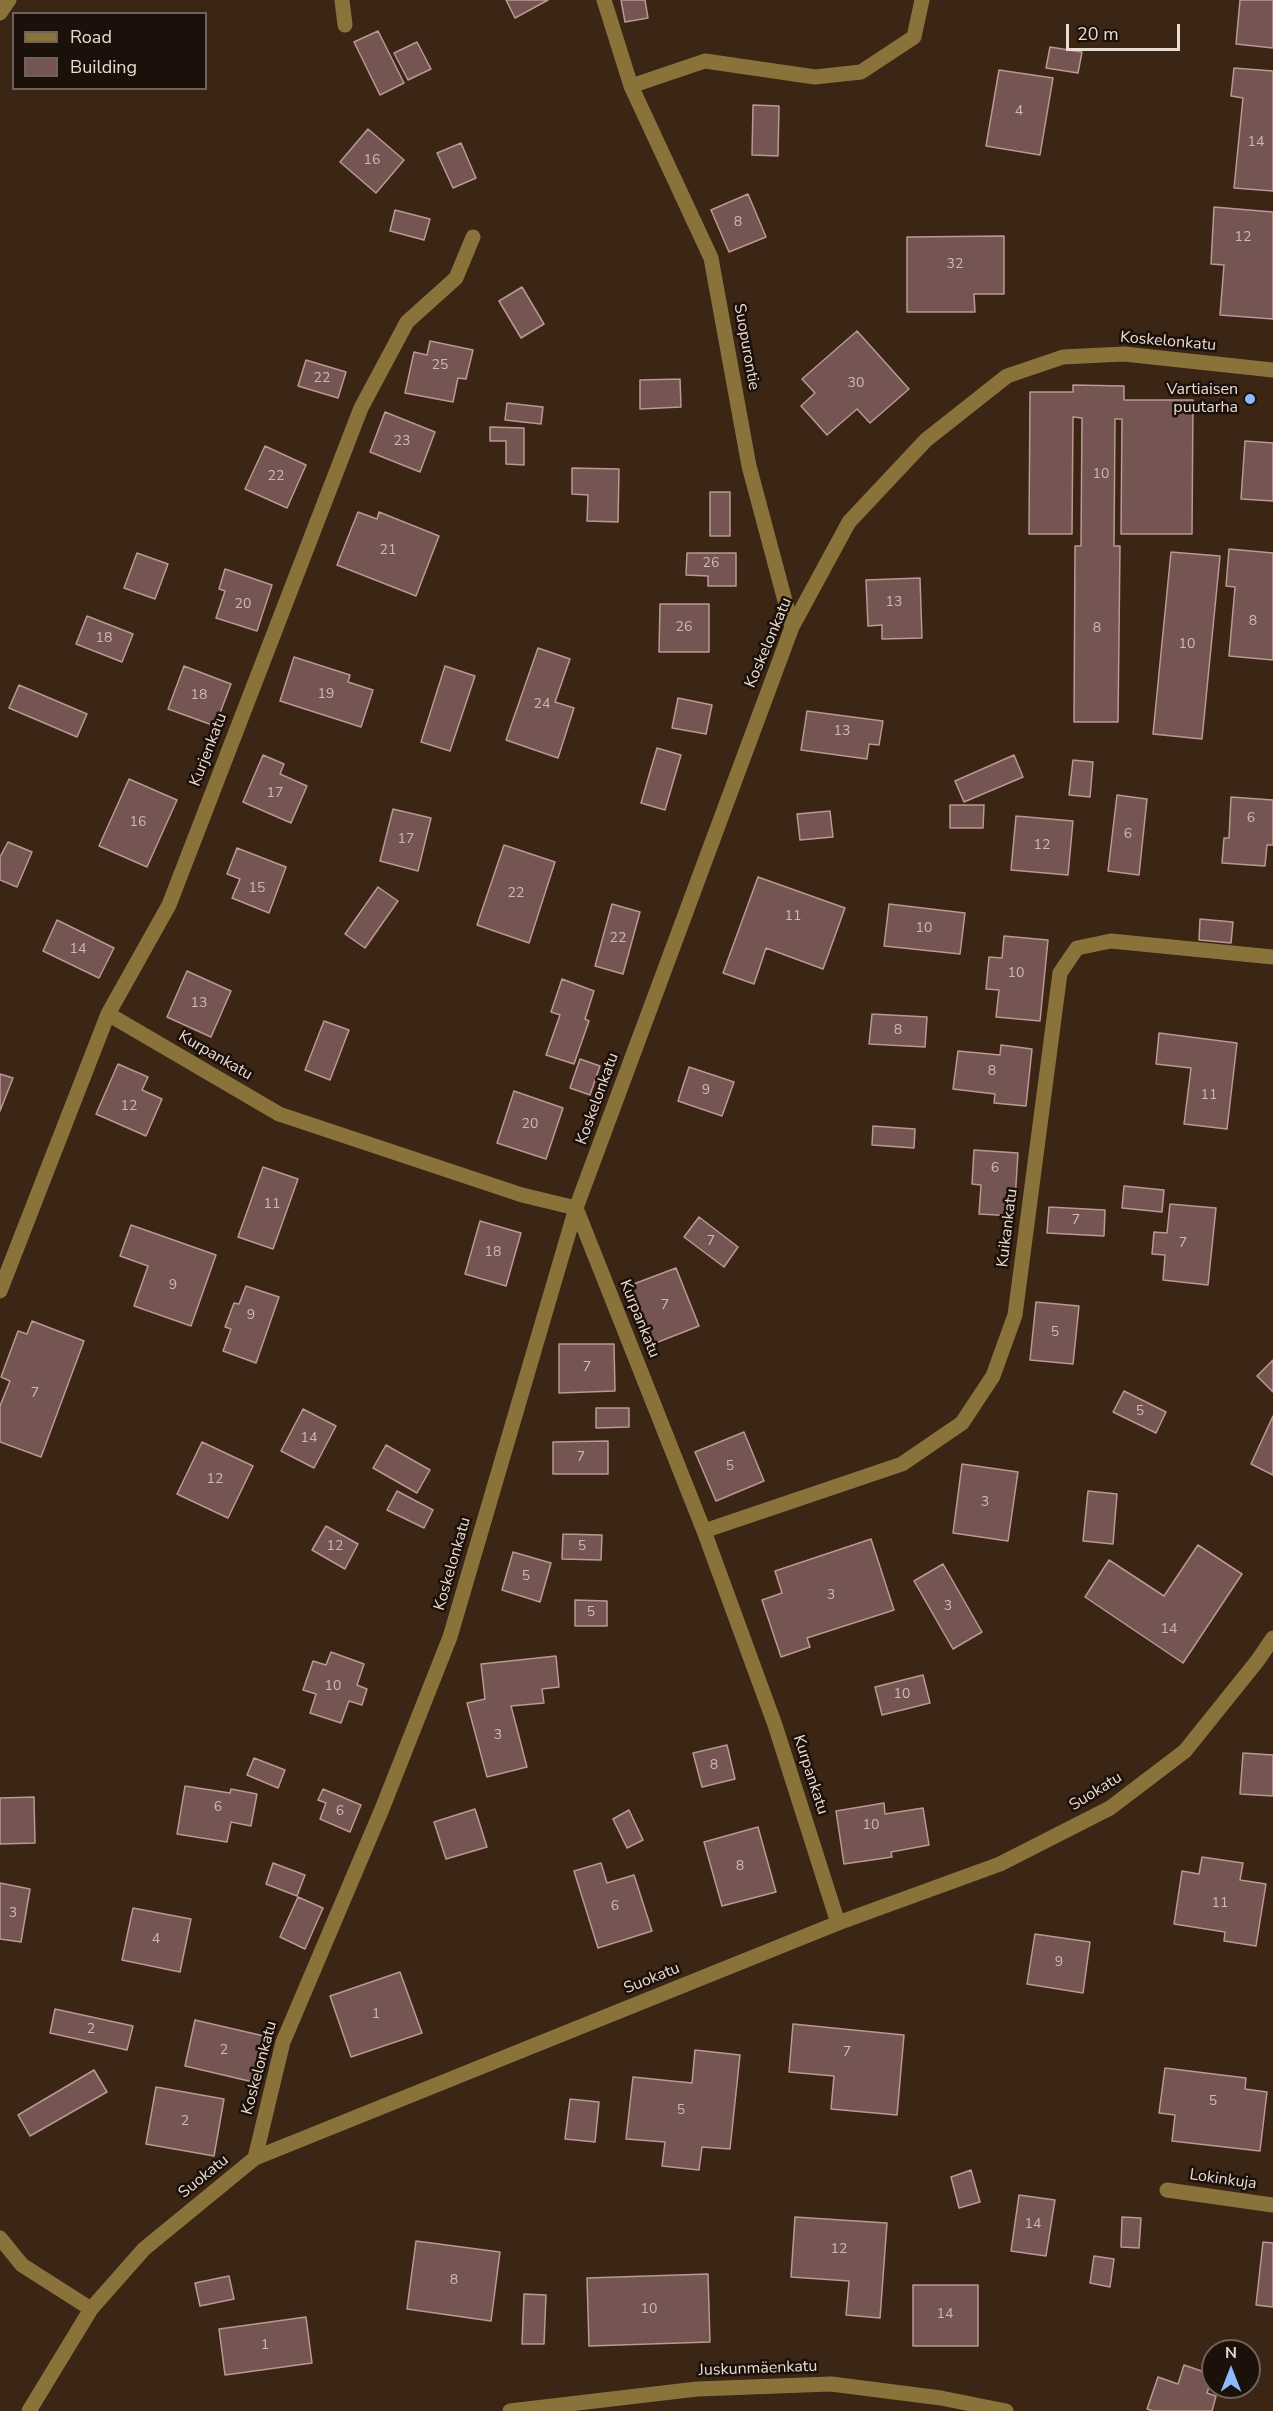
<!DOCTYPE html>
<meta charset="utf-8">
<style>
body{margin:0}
#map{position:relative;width:1273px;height:2411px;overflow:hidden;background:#3b2515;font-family:"Nunito Sans",sans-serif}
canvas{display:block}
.legend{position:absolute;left:12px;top:12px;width:195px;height:78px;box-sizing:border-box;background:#1b110a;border:2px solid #6e625a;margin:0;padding:8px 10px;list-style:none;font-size:18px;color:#eadbd1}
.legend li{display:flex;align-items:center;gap:12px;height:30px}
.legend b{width:30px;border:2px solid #6e625a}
.north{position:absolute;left:1201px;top:2339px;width:60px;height:60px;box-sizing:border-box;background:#1b110a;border:2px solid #6e625a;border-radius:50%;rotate:0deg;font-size:16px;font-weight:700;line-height:24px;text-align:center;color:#eadbd1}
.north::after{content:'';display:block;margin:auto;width:21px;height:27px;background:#90b8fd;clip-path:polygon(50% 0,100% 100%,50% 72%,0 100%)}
.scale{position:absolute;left:1066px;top:24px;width:114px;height:27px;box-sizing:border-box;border:3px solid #eadbd1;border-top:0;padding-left:8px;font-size:18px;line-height:21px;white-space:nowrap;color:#eadbd1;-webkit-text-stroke:4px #1b110a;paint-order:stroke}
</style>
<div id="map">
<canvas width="1273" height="2411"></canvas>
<ul class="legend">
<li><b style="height:8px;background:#8a733b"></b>Road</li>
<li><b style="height:16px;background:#755552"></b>Building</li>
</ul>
<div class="north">N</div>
<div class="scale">20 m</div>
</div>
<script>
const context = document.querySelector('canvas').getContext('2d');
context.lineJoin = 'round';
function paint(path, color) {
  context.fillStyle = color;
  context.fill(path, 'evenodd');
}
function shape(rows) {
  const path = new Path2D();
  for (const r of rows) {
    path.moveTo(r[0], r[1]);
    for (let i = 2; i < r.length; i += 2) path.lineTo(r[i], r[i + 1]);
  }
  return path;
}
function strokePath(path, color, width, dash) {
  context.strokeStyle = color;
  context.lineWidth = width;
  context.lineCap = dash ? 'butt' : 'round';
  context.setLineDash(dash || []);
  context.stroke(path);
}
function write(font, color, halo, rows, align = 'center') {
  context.font = font + ' "Nunito Sans",sans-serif';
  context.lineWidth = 5;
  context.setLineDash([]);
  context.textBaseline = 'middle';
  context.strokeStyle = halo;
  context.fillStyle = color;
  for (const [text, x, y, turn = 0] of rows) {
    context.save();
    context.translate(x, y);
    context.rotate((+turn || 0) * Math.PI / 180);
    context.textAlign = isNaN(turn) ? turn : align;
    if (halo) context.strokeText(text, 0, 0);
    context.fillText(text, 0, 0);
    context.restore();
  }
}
const building = shape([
 [506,0,548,0,515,18,506,0],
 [621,0,645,0,648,18,625,22,621,0],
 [1240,0,1273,0,1273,48,1236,44,1240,0],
 [378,31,404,83,380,95,354,42,378,31],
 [417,42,431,69,408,80,394,53,417,42],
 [1050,47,1082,52,1078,73,1046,68,1050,47],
 [1234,68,1273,71,1273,191,1234,188,1243,98,1231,96,1234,68],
 [999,70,1053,78,1040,155,986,146,999,70],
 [753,105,779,106,778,156,752,155,753,105],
 [368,129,404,160,376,193,340,162,368,129],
 [461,143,476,178,453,188,437,153,461,143],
 [748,194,766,237,729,252,711,210,748,194],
 [1214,207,1273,212,1273,319,1220,315,1224,265,1211,264,1214,207],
 [395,210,430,219,424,240,390,231,395,210],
 [1004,236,1004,294,974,294,975,312,907,312,907,237,1004,236],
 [522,287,544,324,521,338,499,301,522,287],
 [857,331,909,389,870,423,857,409,827,435,801,406,815,393,802,379,857,331],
 [430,341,473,350,466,379,458,378,453,402,405,393,414,352,427,355,430,341],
 [306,360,346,372,338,398,298,386,306,360],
 [680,379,681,407,640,409,640,380,680,379],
 [1073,385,1124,386,1124,400,1193,400,1192,534,1121,534,1122,419,1115,419,1114,546,1120,546,1118,722,1074,722,1075,546,1081,546,1082,418,1073,417,1072,534,1029,534,1030,392,1073,392,1073,385],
 [507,403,543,407,541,424,505,420,507,403],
 [385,412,435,432,420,472,370,452,385,412],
 [490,427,524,428,524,465,506,464,506,441,490,441,490,427],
 [1245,441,1273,443,1273,501,1241,499,1245,441],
 [265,446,306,465,287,508,245,489,265,446],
 [572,468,619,469,618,522,587,521,588,495,572,494,572,468],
 [710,492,730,492,730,536,710,536,710,492],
 [358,512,377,519,379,512,439,536,416,596,337,565,358,512],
 [1229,549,1273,553,1273,660,1229,656,1235,587,1226,586,1229,549],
 [1171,552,1220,556,1202,739,1153,734,1171,552],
 [137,553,168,564,155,599,124,588,137,553],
 [687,553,736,553,736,586,708,586,708,576,686,575,687,553],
 [225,569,272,585,257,631,216,618,225,591,219,589,225,569],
 [920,578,922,638,882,639,882,625,868,626,866,580,920,578],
 [660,604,709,604,709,652,659,652,660,604],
 [87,616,133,634,122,662,76,644,87,616],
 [538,648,570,659,555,702,574,708,558,758,506,740,538,648],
 [294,657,350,675,348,682,373,690,361,727,280,701,294,657],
 [184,666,231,684,215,726,168,709,184,666],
 [445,666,475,676,450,751,421,742,445,666],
 [19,685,87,714,77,737,9,708,19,685],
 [678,698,712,705,706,734,672,728,678,698],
 [807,711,883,721,879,745,869,744,867,759,801,750,807,711],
 [657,748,681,755,665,810,641,803,657,748],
 [263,755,284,764,280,774,307,786,291,823,243,802,263,755],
 [1014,755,1023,777,964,802,955,781,1014,755],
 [1073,760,1093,762,1090,797,1069,795,1073,760],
 [129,779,177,800,147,867,99,846,129,779],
 [1117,795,1147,799,1139,875,1108,871,1117,795],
 [1231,797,1273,800,1273,845,1267,845,1265,866,1222,863,1224,838,1229,838,1231,797],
 [950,805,984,805,983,828,950,828,950,805],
 [393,809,431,818,418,871,380,861,393,809],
 [830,811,833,837,800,840,797,814,830,811],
 [1016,816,1073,821,1068,875,1011,870,1016,816],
 [8,842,32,852,17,887,0,880,0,857,8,842],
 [504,845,555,862,529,943,477,925,504,845],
 [237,848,286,867,269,913,232,898,240,879,227,874,237,848],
 [758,877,845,908,823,969,766,948,754,984,723,973,758,877],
 [378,887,398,901,365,948,345,934,378,887],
 [612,904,640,912,623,974,595,966,612,904],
 [889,904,965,913,960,954,884,946,889,904],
 [1200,919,1233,922,1231,943,1199,940,1200,919],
 [57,920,114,948,99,978,43,951,57,920],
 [1004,936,1048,940,1040,1021,996,1017,999,990,986,989,989,957,1002,958,1004,936],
 [187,971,231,991,211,1037,167,1017,187,971],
 [562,979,594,991,585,1019,589,1021,574,1064,546,1055,560,1015,551,1012,562,979],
 [872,1014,927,1017,925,1047,869,1044,872,1014],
 [324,1021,349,1030,330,1080,305,1070,324,1021],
 [1159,1033,1237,1043,1227,1129,1184,1124,1191,1068,1156,1064,1159,1033],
 [1001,1045,1032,1049,1026,1106,994,1103,995,1094,953,1089,958,1051,1000,1055,1001,1045],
 [580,1059,600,1066,590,1095,570,1088,580,1059],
 [118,1064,148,1077,142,1090,162,1099,146,1136,96,1114,118,1064],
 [689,1067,734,1082,722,1116,678,1101,689,1067],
 [0,1074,13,1078,0,1111,0,1074],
 [514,1091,563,1108,546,1159,497,1143,514,1091],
 [873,1126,915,1129,914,1148,872,1145,873,1126],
 [974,1150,1018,1153,1014,1216,979,1214,981,1185,972,1184,974,1150],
 [263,1167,298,1179,273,1249,238,1237,263,1167],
 [1124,1186,1164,1190,1162,1212,1122,1208,1124,1186],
 [1170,1204,1216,1208,1208,1285,1163,1280,1165,1255,1152,1254,1154,1232,1167,1233,1170,1204],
 [1049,1207,1105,1210,1104,1236,1047,1233,1049,1207],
 [699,1217,738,1247,724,1267,684,1237,699,1217],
 [480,1221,521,1233,506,1286,465,1274,480,1221],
 [131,1225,216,1255,191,1326,134,1306,148,1266,120,1256,131,1225],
 [676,1268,699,1326,653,1344,631,1285,676,1268],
 [246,1286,279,1297,256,1363,223,1351,231,1329,225,1327,234,1303,239,1304,246,1286],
 [1036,1302,1079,1306,1073,1364,1030,1360,1036,1302],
 [32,1321,84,1341,41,1457,0,1442,0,1406,10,1381,1,1377,18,1331,27,1334,32,1321],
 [559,1344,614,1344,615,1391,559,1393,559,1344],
 [1273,1360,1273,1392,1257,1376,1273,1360],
 [1124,1391,1166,1412,1156,1433,1113,1412,1124,1391],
 [596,1408,629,1408,629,1427,596,1428,596,1408],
 [303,1409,336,1426,314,1468,281,1451,303,1409],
 [1273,1416,1273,1475,1251,1464,1273,1416],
 [744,1432,764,1481,716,1501,695,1452,744,1432],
 [608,1441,608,1474,553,1474,553,1442,608,1441],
 [202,1442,253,1466,228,1518,177,1494,202,1442],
 [386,1445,430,1470,417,1493,373,1468,386,1445],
 [962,1464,1018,1472,1008,1541,953,1533,962,1464],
 [397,1491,433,1510,424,1528,387,1510,397,1491],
 [1088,1491,1117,1494,1113,1544,1083,1541,1088,1491],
 [326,1526,358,1544,345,1569,312,1550,326,1526],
 [563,1534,602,1535,601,1560,562,1559,563,1534],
 [871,1539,894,1610,807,1638,810,1647,781,1657,762,1600,782,1593,775,1571,871,1539],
 [1198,1545,1242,1574,1183,1663,1085,1597,1109,1560,1164,1596,1198,1545],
 [513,1552,551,1563,540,1602,502,1590,513,1552],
 [943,1564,982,1632,953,1649,914,1581,943,1564],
 [575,1600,607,1601,607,1626,575,1626,575,1600],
 [331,1652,364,1664,357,1685,367,1689,362,1705,349,1701,341,1723,310,1713,316,1694,303,1690,313,1661,326,1665,331,1652],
 [556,1656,559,1687,542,1689,544,1703,511,1706,527,1767,487,1777,467,1703,485,1699,481,1664,556,1656],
 [923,1675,930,1703,882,1715,875,1687,923,1675],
 [727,1745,735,1779,702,1787,693,1753,727,1745],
 [1243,1753,1273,1755,1273,1796,1240,1794,1243,1753],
 [254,1758,285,1770,278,1788,247,1775,254,1758],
 [185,1786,230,1793,231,1789,257,1794,251,1826,231,1822,227,1842,177,1834,185,1786],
 [323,1789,361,1805,350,1832,320,1819,326,1803,318,1800,323,1789],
 [34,1797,35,1843,0,1844,0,1798,34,1797],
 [884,1803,885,1814,923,1808,929,1845,891,1852,892,1857,844,1864,836,1811,884,1803],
 [475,1809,487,1847,446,1859,434,1822,475,1809],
 [629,1810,643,1840,627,1848,613,1819,629,1810],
 [758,1827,776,1892,722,1906,704,1842,758,1827],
 [1202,1857,1243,1863,1240,1880,1266,1884,1256,1946,1224,1941,1225,1932,1174,1924,1182,1871,1199,1874,1202,1857],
 [273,1863,305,1875,297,1896,266,1884,273,1863],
 [601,1863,607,1883,634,1875,652,1931,598,1948,574,1871,601,1863],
 [0,1883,30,1889,21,1942,0,1939,0,1883],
 [298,1897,323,1908,305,1949,280,1937,298,1897],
 [133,1908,191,1919,180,1972,122,1960,133,1908],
 [1035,1934,1090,1942,1083,1993,1027,1984,1035,1934],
 [400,1972,422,2033,351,2057,330,1996,400,1972],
 [55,2009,133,2026,127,2050,50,2033,55,2009],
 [195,2020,264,2036,253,2082,185,2066,195,2020],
 [793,2024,904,2035,897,2115,831,2109,834,2076,789,2072,793,2024],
 [695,2050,740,2055,730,2149,702,2147,699,2170,662,2166,665,2142,626,2139,633,2077,692,2083,695,2050],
 [1165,2068,1246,2078,1245,2089,1267,2092,1260,2151,1172,2141,1175,2115,1159,2113,1165,2068],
 [94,2070,107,2092,30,2136,18,2115,94,2070],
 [156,2087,224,2099,214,2156,146,2144,156,2087],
 [570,2099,599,2102,595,2142,565,2139,570,2099],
 [971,2170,980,2202,959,2208,951,2177,971,2170],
 [1019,2195,1055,2200,1046,2256,1011,2251,1019,2195],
 [795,2217,887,2223,880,2318,846,2315,849,2281,791,2277,795,2217],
 [1122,2217,1141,2218,1139,2248,1121,2247,1122,2217],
 [416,2241,500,2252,491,2321,407,2309,416,2241],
 [1263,2242,1273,2243,1273,2307,1256,2305,1263,2242],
 [1094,2256,1114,2259,1110,2287,1090,2283,1094,2256],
 [708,2274,710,2342,589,2346,587,2278,708,2274],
 [229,2276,234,2299,200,2306,195,2283,229,2276],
 [913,2285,978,2285,978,2346,913,2346,913,2285],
 [524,2294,546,2295,544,2344,522,2344,524,2294],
 [306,2317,312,2363,225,2375,219,2329,306,2317],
 [1184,2365,1213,2375,1207,2393,1216,2396,1212,2411,1153,2411,1147,2409,1158,2377,1178,2384,1184,2365]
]);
paint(building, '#755552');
strokePath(building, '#bb9894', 1.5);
strokePath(shape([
 [342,0,345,25],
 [604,0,631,86,705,61,815,77,861,72,914,37,922,0],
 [0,13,9,0],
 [631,86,711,258,749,466,792,627],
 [108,1014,279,1114,522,1195,576,1208,704,1531,775,1725,838,1923],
 [0,1291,108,1014,169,905,361,408,407,322,456,278,473,237],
 [704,1531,902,1464,962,1423,993,1376,1015,1315,1060,973,1077,948,1111,941,1273,957],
 [255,2158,283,2042,382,1809,450,1637,576,1208,792,627,849,522,926,440,1007,376,1063,357,1124,354,1273,370],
 [1167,2190,1273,2205],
 [0,2238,22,2265,91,2309],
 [29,2411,91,2309,144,2249,255,2158,838,1923,1000,1864,1110,1808,1185,1751,1258,1660,1273,1638],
 [510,2411,697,2389,831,2384,941,2398,1006,2411]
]), '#8a733b', 15);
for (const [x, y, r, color] of [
 [1250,399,6,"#90b8fd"]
]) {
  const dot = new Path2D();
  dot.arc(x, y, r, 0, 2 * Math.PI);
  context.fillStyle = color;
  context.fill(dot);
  strokePath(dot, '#1b110a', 2);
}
write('14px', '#cdbab1', null, [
 ["4",1019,112],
 ["14",1256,143],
 ["16",372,161],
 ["8",738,223],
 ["12",1243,238],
 ["32",955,265],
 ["25",440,366],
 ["22",322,379],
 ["30",856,384],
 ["23",402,442],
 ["10",1101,475],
 ["22",276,477],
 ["21",388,551],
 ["26",711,564],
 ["13",894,603],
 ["20",243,605],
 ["8",1253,622],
 ["26",684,628],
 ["8",1097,629],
 ["18",104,639],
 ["10",1187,645],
 ["19",326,695],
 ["18",199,696],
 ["24",542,705],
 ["13",842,732],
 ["17",275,794],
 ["6",1251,819],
 ["16",138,823],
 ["6",1128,835],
 ["17",406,840],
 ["12",1042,846],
 ["15",257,889],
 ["22",516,894],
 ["11",793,917],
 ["10",924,929],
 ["22",618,939],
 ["14",78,950],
 ["10",1016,974],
 ["13",199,1004],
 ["8",898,1031],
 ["8",992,1072],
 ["9",706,1091],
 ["11",1209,1096],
 ["12",129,1107],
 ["20",530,1125],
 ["6",995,1169],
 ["11",272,1205],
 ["7",1076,1221],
 ["7",711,1242],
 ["7",1183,1244],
 ["18",493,1253],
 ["9",173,1286],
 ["7",665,1306],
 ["9",251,1316],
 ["5",1055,1333],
 ["7",587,1368],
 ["7",35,1394],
 ["5",1140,1412],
 ["14",309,1439],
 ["7",581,1458],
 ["5",730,1467],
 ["12",215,1480],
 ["3",985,1503],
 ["12",335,1547],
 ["5",582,1547],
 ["5",526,1577],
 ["3",831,1596],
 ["3",948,1607],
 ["5",591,1613],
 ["14",1169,1630],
 ["10",333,1687],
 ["10",902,1695],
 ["3",498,1736],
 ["8",714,1766],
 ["6",218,1808],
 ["6",340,1812],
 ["10",871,1826],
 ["8",740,1867],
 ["11",1220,1904],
 ["6",615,1907],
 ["3",13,1914],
 ["4",156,1940],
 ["9",1059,1963],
 ["1",376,2015],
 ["2",91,2030],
 ["2",224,2051],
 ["7",847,2053],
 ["5",1213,2102],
 ["5",681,2111],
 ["2",185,2122],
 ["14",1033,2225],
 ["12",839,2250],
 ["8",454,2281],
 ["10",649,2310],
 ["14",945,2315],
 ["1",265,2346]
]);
write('16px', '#eadbd1', '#1b110a', [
 ["Koskelonkatu",1168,342,5],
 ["Suopurontie",746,347,80],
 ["Koskelonkatu",769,643,-67],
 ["Kurjenkatu",209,750,-69],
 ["Kurpankatu",215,1056,30],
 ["Koskelonkatu",598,1099,-70],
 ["Kuikankatu",1008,1228,-83],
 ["Kurpankatu",639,1319,68],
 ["Koskelonkatu",453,1564,-74],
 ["Kurpankatu",810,1775,72],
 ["Suokatu",1096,1792,-32],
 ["Suokatu",652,1979,-22],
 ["Koskelonkatu",260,2068,-75],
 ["Suokatu",204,2177,-39],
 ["Lokinkuja",1223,2180,8],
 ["Juskunmäenkatu",758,2369,-2]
]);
write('16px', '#eadbd1', '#1b110a', [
 ["Vartiaisen",1238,390],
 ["puutarha",1238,408]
], 'right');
</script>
